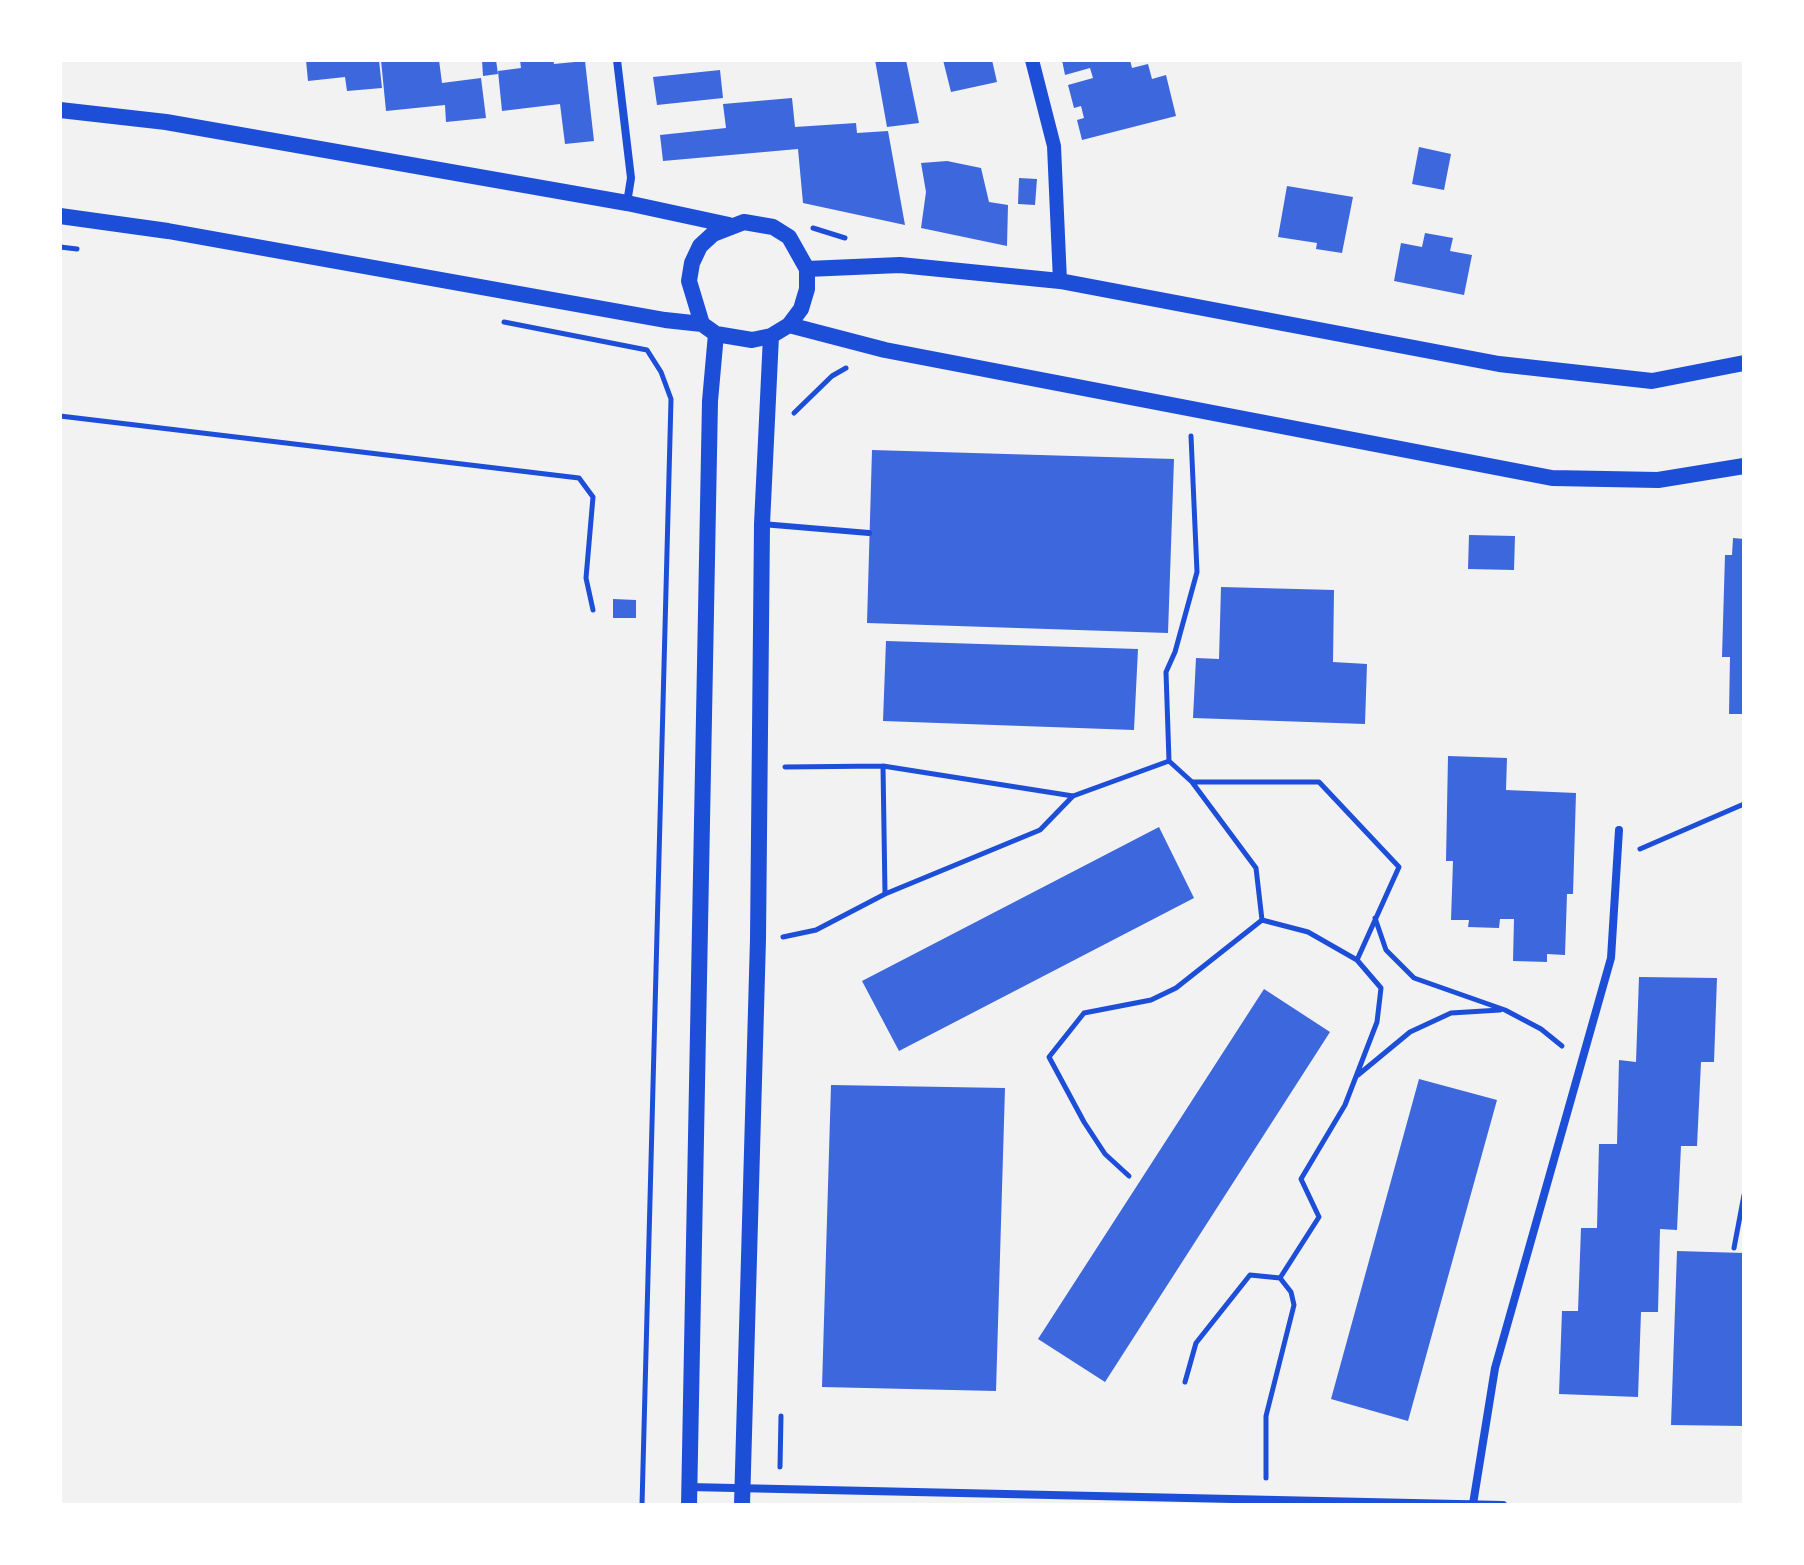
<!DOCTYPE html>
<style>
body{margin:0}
#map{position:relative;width:1804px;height:1565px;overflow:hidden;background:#f2f2f2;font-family:"Public Sans",sans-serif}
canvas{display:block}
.frame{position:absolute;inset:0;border:62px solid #fff;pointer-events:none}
</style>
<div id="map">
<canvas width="1804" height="1565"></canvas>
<div class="frame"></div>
</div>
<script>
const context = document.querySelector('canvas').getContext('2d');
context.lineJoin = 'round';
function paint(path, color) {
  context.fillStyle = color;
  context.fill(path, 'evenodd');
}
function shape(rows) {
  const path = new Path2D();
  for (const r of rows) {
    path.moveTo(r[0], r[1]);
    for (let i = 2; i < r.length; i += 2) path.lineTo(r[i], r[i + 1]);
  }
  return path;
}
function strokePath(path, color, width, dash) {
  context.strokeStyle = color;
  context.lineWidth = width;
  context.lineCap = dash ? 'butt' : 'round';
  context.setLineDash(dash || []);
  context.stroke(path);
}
paint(shape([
 [306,60,379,60,382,88,347,91,345,77,308,81],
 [381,60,439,60,442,83,481,78,486,118,446,122,445,105,386,111],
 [482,60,496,60,498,74,483,76],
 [520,60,553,60,554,64,585,61,594,141,565,144,560,104,502,111,498,71,521,68],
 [875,60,906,60,919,123,887,127],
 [943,60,992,60,997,82,951,92],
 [1062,60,1130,60,1132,68,1148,64,1152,79,1166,75,1176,116,1082,140,1077,120,1084,118,1081,106,1074,108,1068,85,1093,78,1090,68,1065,75],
 [720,70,723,98,657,105,653,77],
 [792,98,795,127,856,123,857,133,888,131,905,225,803,203,798,149,663,161,660,135,726,128,723,104],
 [1419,147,1451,154,1444,190,1412,184],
 [947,161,981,168,989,202,1008,205,1007,246,921,228,926,192,921,163],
 [1019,178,1037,179,1035,205,1018,204],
 [1287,186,1353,197,1342,253,1316,249,1317,243,1278,237],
 [1425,233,1453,238,1450,251,1472,255,1464,295,1394,281,1401,243,1422,247],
 [872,450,1174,459,1168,633,867,623],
 [1469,535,1515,536,1514,570,1468,569],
 [1733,538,1744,539,1744,714,1729,714,1730,657,1722,657,1725,555,1732,555],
 [1221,587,1334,590,1333,662,1367,664,1365,724,1193,718,1196,658,1219,659],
 [613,599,636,600,636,618,613,618],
 [886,641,1138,649,1134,730,883,721],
 [1448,756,1507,758,1506,790,1576,793,1573,894,1567,894,1565,955,1547,954,1547,962,1513,961,1514,919,1500,919,1499,928,1468,927,1469,920,1451,920,1453,861,1446,861],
 [1159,827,1194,898,899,1051,862,981],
 [1639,977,1717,978,1714,1062,1701,1062,1697,1146,1681,1146,1677,1230,1660,1229,1658,1312,1641,1312,1638,1397,1559,1394,1562,1311,1578,1311,1581,1228,1597,1228,1599,1144,1617,1144,1619,1060,1636,1062],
 [1264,989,1330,1032,1105,1382,1038,1339],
 [1419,1079,1497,1100,1408,1421,1331,1399],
 [831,1085,1005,1088,996,1391,822,1387],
 [1677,1251,1744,1253,1744,1426,1671,1425]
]), '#3d67dc');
strokePath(shape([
 [813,228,845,238],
 [60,247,77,249],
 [504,322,647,350,661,372,671,399,642,1505],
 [794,413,832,376,846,368],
 [60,416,579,478,593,497,586,578,593,610],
 [1169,761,1166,672,1175,652,1197,572,1191,436],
 [883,766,885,894],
 [785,767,883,766,1073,796,1169,761,1192,782,1256,868,1262,920,1308,932,1357,960,1381,988,1377,1022,1345,1105,1301,1179,1319,1217,1280,1278,1291,1292,1294,1305,1266,1416,1266,1478],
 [1193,782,1319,782,1399,867,1357,960],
 [1640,849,1744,804],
 [1375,918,1386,950,1414,978,1505,1010,1541,1029,1562,1046],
 [783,937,816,930,885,894,1040,830,1073,796],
 [1358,1075,1410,1032,1451,1013,1500,1010],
 [1129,1176,1105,1154,1084,1122,1049,1057,1084,1013,1151,1000,1176,988,1262,920],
 [1734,1248,1744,1195],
 [1185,1382,1196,1343,1250,1275,1280,1278],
 [780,1467,781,1416]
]), '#1d4ed8', 5);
strokePath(shape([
 [762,524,869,533]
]), '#1d4ed8', 6);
strokePath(shape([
 [617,60,631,178,627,203],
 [689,1487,1503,1505],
 [1473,1504,1495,1368,1611,958,1619,830]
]), '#1d4ed8', 8);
strokePath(shape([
 [1032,60,1054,146,1060,281]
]), '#1d4ed8', 14);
strokePath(shape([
 [60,110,166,122,627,203,729,225],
 [60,216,168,231,665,320,702,324],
 [744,222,773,227,789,237,807,269,807,289,801,309,789,325,771,336,752,340,716,334,702,324,689,281,692,263,700,246,713,234,744,222],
 [807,269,900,265,1060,281,1499,364,1652,381,1744,363],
 [789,325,885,350,1552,478,1658,480,1744,466],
 [689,1505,710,401,716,334],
 [742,1505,758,939,762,524,771,336]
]), '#1d4ed8', 16);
</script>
